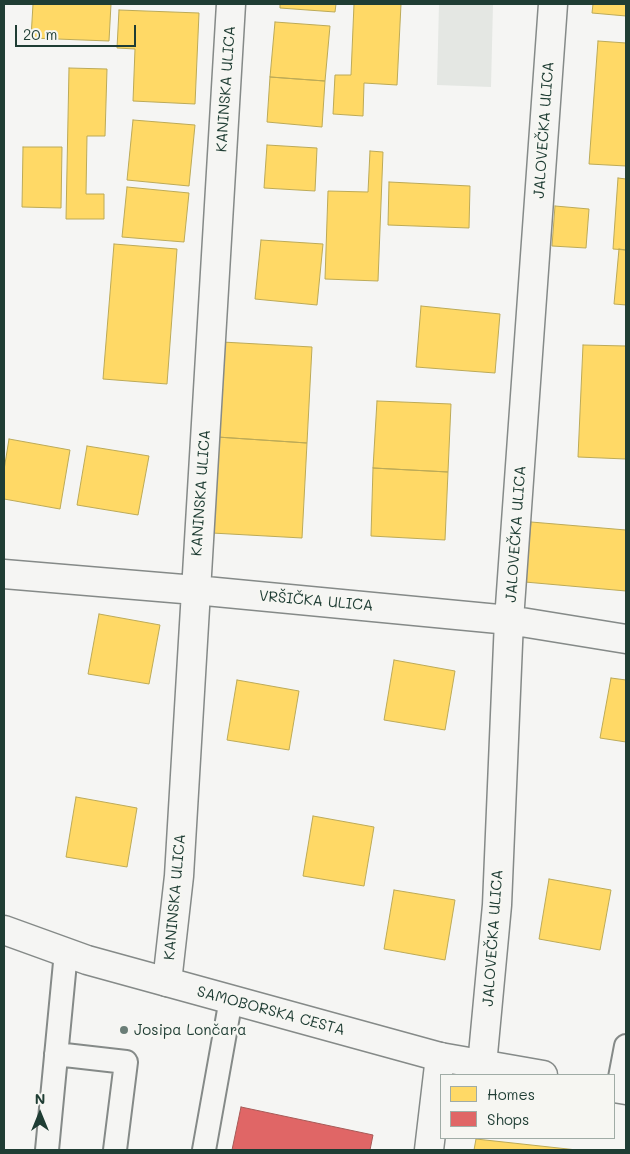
<!DOCTYPE html>
<meta charset="utf-8">
<style>
body{margin:0}
#map{position:relative;width:630px;height:1154px;overflow:hidden;background:#f5f5f3;font-family:Mali,sans-serif}
canvas{display:block}
.frame{position:absolute;inset:0;border:5px solid #1f3d34;pointer-events:none}
.legend{position:absolute;left:440px;top:1074px;width:175px;height:65px;box-sizing:border-box;background:#f6f6f2;border:1px solid #a0aca6;margin:0;padding:6px 9px;list-style:none;font-size:15px;color:#1f3d34}
.legend li{display:flex;align-items:center;gap:10px;height:25px}
.legend b{width:25px;border:1px solid #a0aca6}
.north{position:absolute;left:15px;top:1089px;width:50px;height:50px;-webkit-text-stroke:4px #f6f6f2;paint-order:stroke;rotate:0deg;font-size:14px;font-weight:700;line-height:20px;text-align:center;color:#1f3d34}
.north::after{content:'';display:block;margin:auto;width:18px;height:22px;background:#1f3d34;clip-path:polygon(50% 0,100% 100%,50% 72%,0 100%)}
.scale{position:absolute;left:15px;top:25px;width:121px;height:22px;box-sizing:border-box;border:2px solid #1f3d34;border-top:0;padding-left:6px;font-size:15px;line-height:18px;white-space:nowrap;color:#1f3d34;-webkit-text-stroke:4px #f6f6f2;paint-order:stroke}
</style>
<div id="map">
<canvas width="630" height="1154"></canvas>
<div class="frame"></div>
<ul class="legend">
<li><b style="height:14px;background:#ffd966"></b>Homes</li>
<li><b style="height:14px;background:#e06666"></b>Shops</li>
</ul>
<div class="north">N</div>
<div class="scale">20 m</div>
</div>
<script>
const context = document.querySelector('canvas').getContext('2d');
context.lineJoin = 'round';
function paint(path, color) {
  context.fillStyle = color;
  context.fill(path, 'evenodd');
}
function shape(rows) {
  const path = new Path2D();
  for (const r of rows) {
    path.moveTo(r[0], r[1]);
    for (let i = 2; i < r.length; i += 2) path.lineTo(r[i], r[i + 1]);
  }
  return path;
}
function strokePath(path, color, width, dash) {
  context.strokeStyle = color;
  context.lineWidth = width;
  context.lineCap = dash ? 'butt' : 'round';
  context.setLineDash(dash || []);
  context.stroke(path);
}
function write(font, color, halo, rows, align = 'center') {
  context.font = font + ' Mali,sans-serif';
  context.lineWidth = 5;
  context.setLineDash([]);
  context.textBaseline = 'middle';
  context.strokeStyle = halo;
  context.fillStyle = color;
  for (const [text, x, y, turn = 0] of rows) {
    context.save();
    context.translate(x, y);
    context.rotate((+turn || 0) * Math.PI / 180);
    context.textAlign = isNaN(turn) ? turn : align;
    if (halo) context.strokeText(text, 0, 0);
    context.fillText(text, 0, 0);
    context.restore();
  }
}
paint(shape([
 [439,4,493,4,491,87,437,85]
]), '#e4e7e3');
const homes = shape([
 [33,4,111,4,109,41,31,38,33,4],
 [280,4,336,4,335,12,280,8,280,4],
 [354,4,401,4,397,85,364,83,363,116,333,114,335,75,351,75,354,4],
 [593,4,626,4,626,16,592,13,593,4],
 [119,10,199,13,195,104,133,101,135,49,117,48,119,10],
 [275,22,330,26,325,81,270,77,275,22],
 [598,41,626,43,626,166,589,164,598,41],
 [69,68,107,69,105,136,87,136,86,194,104,194,104,219,66,219,69,68],
 [270,77,325,81,322,127,267,122,270,77],
 [133,120,195,125,189,186,127,180,133,120],
 [267,145,317,148,315,191,264,188,267,145],
 [23,147,62,147,61,208,22,207,23,147],
 [370,151,383,152,378,281,325,279,328,191,368,192,370,151],
 [618,178,626,179,626,250,613,249,618,178],
 [389,182,470,186,469,228,388,225,389,182],
 [127,187,189,193,184,242,122,237,127,187],
 [555,206,589,209,586,248,552,246,555,206],
 [261,240,323,244,317,305,255,299,261,240],
 [114,244,177,249,167,384,103,379,114,244],
 [619,249,626,250,626,305,614,304,619,249],
 [421,306,500,314,495,373,416,367,421,306],
 [222,342,312,347,307,443,217,437,222,342],
 [583,345,626,346,626,459,578,457,583,345],
 [377,401,451,404,448,472,373,468,377,401],
 [217,437,307,443,302,538,212,533,217,437],
 [9,439,70,450,60,509,4,499,4,470,9,439],
 [87,446,149,456,138,515,77,505,87,446],
 [373,468,448,472,445,540,371,536,373,468],
 [531,522,626,530,626,591,525,582,531,522],
 [99,614,160,625,149,684,88,674,99,614],
 [394,660,455,671,445,730,384,720,394,660],
 [611,678,626,680,626,742,600,738,611,678],
 [237,680,299,691,289,750,227,740,237,680],
 [76,797,137,808,127,867,66,857,76,797],
 [313,816,374,827,364,886,303,876,313,816],
 [549,879,611,890,600,950,539,939,549,879],
 [394,890,455,900,445,960,384,949,394,890],
 [476,1139,577,1150,474,1150,476,1139]
]);
paint(homes, '#ffd966');
strokePath(homes, '#bcaa57', 1);
const shops = shape([
 [241,1107,373,1135,370,1150,232,1150,241,1107]
]);
paint(shops, '#e06666');
strokePath(shops, '#a65a57', 1);
const service = shape([
 [56,1054,126,1062,115,1150],
 [618,1088,626,1046],
 [47,1150,66,952],
 [204,1150,231,999]
]);
const minor = shape([
 [4,574,195,590,509,620,626,639],
 [167,982,179,876,231,4],
 [482,1065,497,905,509,620,553,4],
 [429,1150,440,1057]
]);
const tertiary = shape([
 [4,930,87,960,440,1057,543,1075],
 [614,1088,626,1090]
]);
strokePath(service, '#858a88', 26);
strokePath(minor, '#858a88', 31);
strokePath(tertiary, '#858a88', 31);
strokePath(service, '#f5f5f3', 22);
strokePath(minor, '#f5f5f3', 28);
strokePath(tertiary, '#f5f5f3', 28);
for (const [x, y, r, color] of [
 [124,1030,5,"#6a7d77"]
]) {
  const dot = new Path2D();
  dot.arc(x, y, r, 0, 2 * Math.PI);
  context.fillStyle = color;
  context.fill(dot);
  strokePath(dot, '#f6f6f2', 2);
}
write('15px', '#1f3d34', '#f6f6f2', [
 ["KANINSKA ULICA",226,89,-86],
 ["JALOVEČKA ULICA",544,130,-86],
 ["KANINSKA ULICA",201,493,-86],
 ["JALOVEČKA ULICA",516,534,-86],
 ["VRŠIČKA ULICA",316,601,5],
 ["KANINSKA ULICA",175,897,-85],
 ["JALOVEČKA ULICA",493,938,-86],
 ["SAMOBORSKA CESTA",271,1011,15]
]);
write('15px', '#1f3d34', '#f6f6f2', [
 ["Josipa Lončara",134,1030]
], 'left');
</script>
